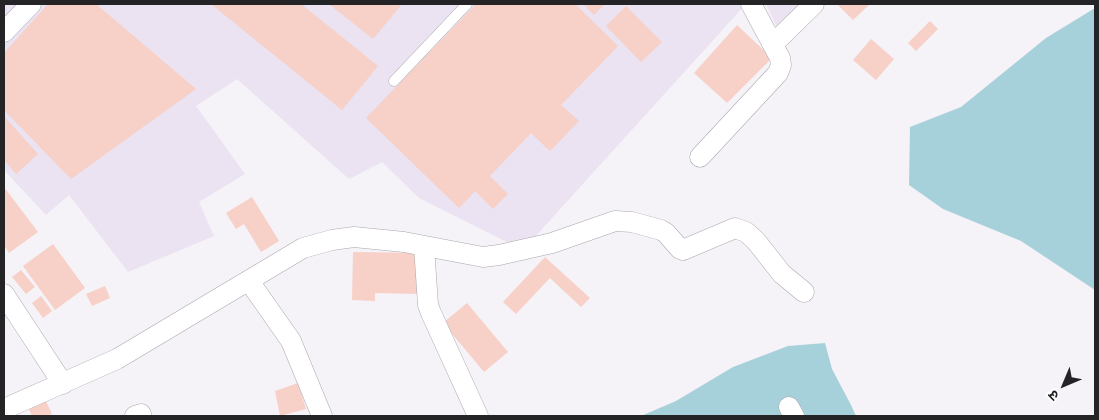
<!DOCTYPE html>
<meta charset="utf-8">
<style>
body{margin:0}
#map{position:relative;width:1099px;height:420px;overflow:hidden;background:#f5f2f8;font-family:"Titillium Web","Noto Sans Devanagari",sans-serif}
canvas{display:block}
.frame{position:absolute;inset:0;border:5px solid #242325;pointer-events:none}
.north{position:absolute;left:1039px;top:360px;width:50px;height:50px;-webkit-text-stroke:4px #fff;paint-order:stroke;rotate:225deg;font-size:14px;font-weight:700;line-height:20px;text-align:center;color:#242325}
.north::after{content:'';display:block;margin:auto;width:18px;height:22px;background:#242325;clip-path:polygon(50% 0,100% 100%,50% 72%,0 100%)}
</style>
<div id="map">
<canvas width="1099" height="420"></canvas>
<div class="frame"></div>
<div class="north">उ</div>
</div>
<script>
const context = document.querySelector('canvas').getContext('2d');
context.lineJoin = 'round';
function paint(path, color) {
  context.fillStyle = color;
  context.fill(path, 'evenodd');
}
function shape(rows) {
  const path = new Path2D();
  for (const r of rows) {
    path.moveTo(r[0], r[1]);
    for (let i = 2; i < r.length; i += 2) path.lineTo(r[i], r[i + 1]);
  }
  return path;
}
function strokePath(path, color, width, dash) {
  context.strokeStyle = color;
  context.lineWidth = width;
  context.lineCap = dash ? 'butt' : 'round';
  context.setLineDash(dash || []);
  context.stroke(path);
}
paint(shape([
 [4,4,746,4,523,250,419,198,382,162,349,179,237,79,196,106,245,174,199,202,214,236,128,272,69,195,46,215,4,170],
 [766,4,826,4,785,44]
]), '#ebe3f1');
paint(shape([
 [1095,8,1095,290,1021,241,943,209,909,185,910,127,961,107,1046,38],
 [825,343,832,369,851,405,856,416,641,416,676,401,733,367,788,346]
]), '#a7d1da');
paint(shape([
 [48,4,96,4,196,89,71,179,4,110,4,53],
 [211,4,301,4,378,66,342,110],
 [329,4,402,4,373,39],
 [476,4,575,4,618,46,561,105,579,121,550,151,531,133,490,176,508,194,493,209,475,191,459,208,366,118],
 [583,4,605,4,594,15],
 [837,4,870,4,853,20],
 [626,6,662,42,641,62,606,26],
 [930,21,938,29,916,51,908,43],
 [737,25,772,58,727,103,694,73],
 [871,39,894,59,876,80,853,60],
 [4,116,38,154,16,174,4,160],
 [4,187,38,232,9,253,4,245],
 [252,197,279,241,261,252,244,224,236,229,226,213],
 [53,244,85,288,55,310,23,266],
 [353,252,422,253,421,294,375,293,375,301,352,300],
 [545,257,590,298,581,307,550,278,516,314,503,302],
 [21,270,35,287,26,294,12,277],
 [105,286,110,298,92,306,86,294],
 [41,296,52,311,43,318,32,303],
 [467,303,508,352,484,372,443,323],
 [298,383,306,409,280,416,275,391],
 [44,397,52,414,47,416,32,416,27,405]
]), '#f7d0c7');
const lane = shape([
 [394,81,467,4]
]);
const street = shape([
 [4,32,31,4],
 [773,44,814,4],
 [700,157,778,73,781,65,780,58,751,4],
 [424,246,428,305,431,313,478,416],
 [249,281,291,341,322,416],
 [4,294,63,384],
 [789,407,794,416],
 [4,409,117,359,303,248,332,240,354,237,404,242,483,257,499,255,552,243,615,221,632,222,661,230,666,233,680,249,683,250,735,228,746,232,756,241,782,274,804,292],
 [135,416,141,414]
]);
strokePath(lane, '#aaa7ad', 11);
strokePath(street, '#aaa7ad', 21);
strokePath(lane, '#fff', 10);
strokePath(street, '#fff', 20);
</script>
